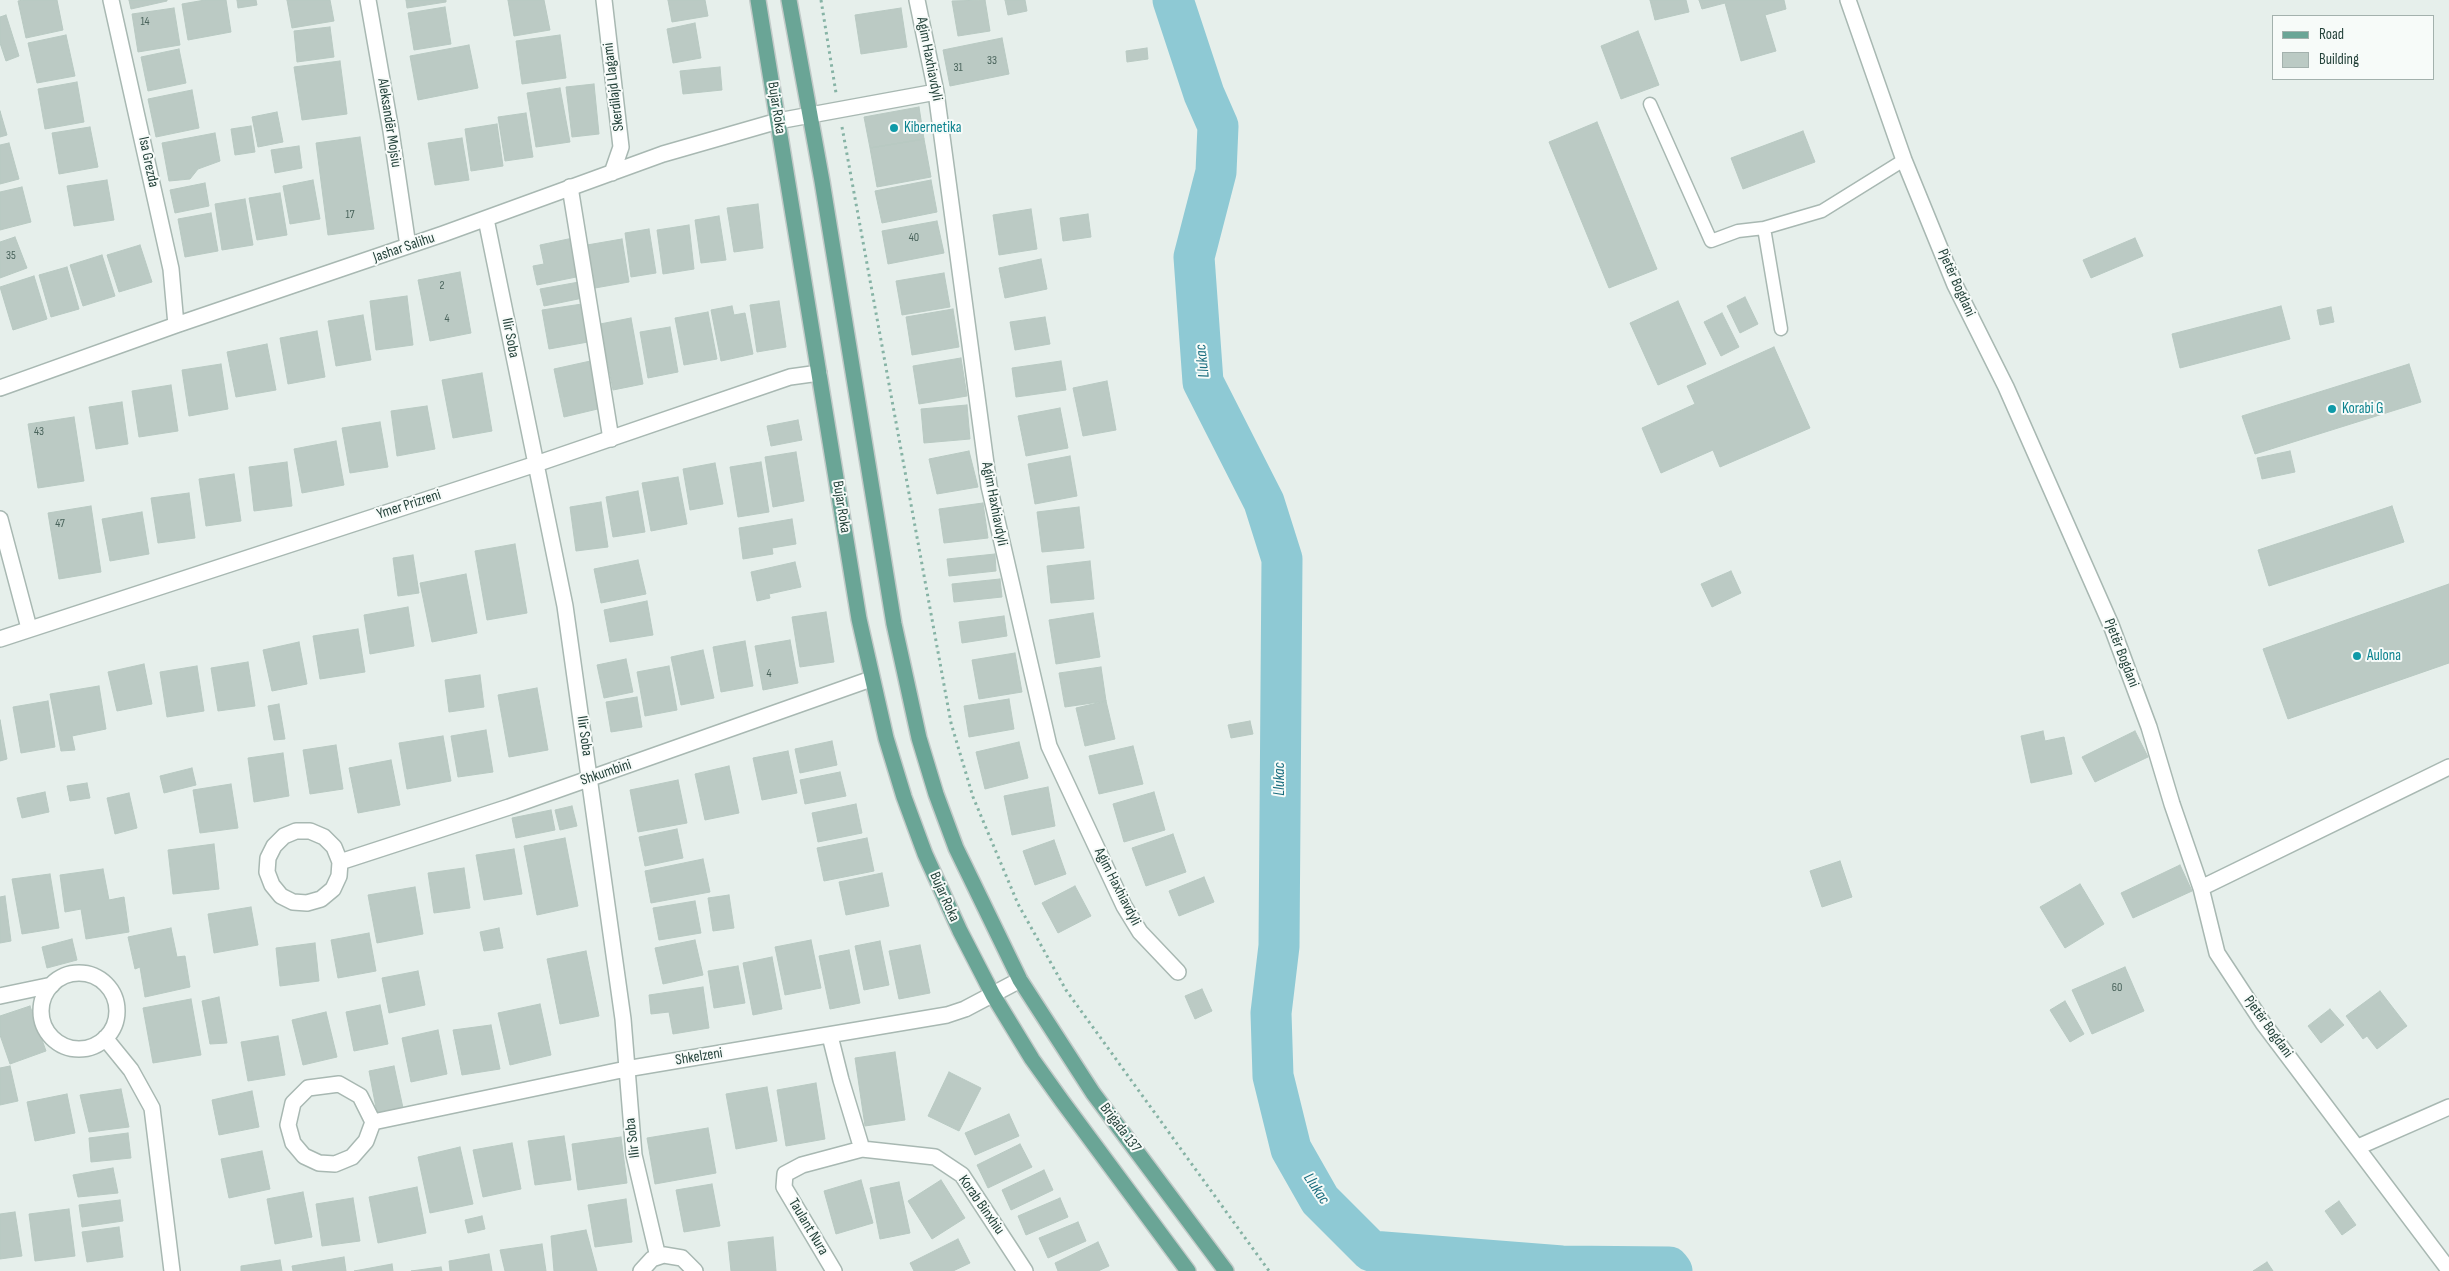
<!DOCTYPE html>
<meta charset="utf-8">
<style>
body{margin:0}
#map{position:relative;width:2449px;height:1271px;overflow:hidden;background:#e6efeb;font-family:"Sofia Sans Condensed",sans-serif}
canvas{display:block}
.legend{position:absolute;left:2272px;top:15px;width:162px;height:65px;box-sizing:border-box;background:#f7fbf9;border:1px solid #a3b1ad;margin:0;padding:6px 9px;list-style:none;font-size:15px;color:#24423a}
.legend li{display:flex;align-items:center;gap:10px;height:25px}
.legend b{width:25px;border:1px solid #a3b1ad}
</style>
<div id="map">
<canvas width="2449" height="1271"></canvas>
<ul class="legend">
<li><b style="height:6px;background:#6aa596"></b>Road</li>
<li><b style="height:14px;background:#bbcac4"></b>Building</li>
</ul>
</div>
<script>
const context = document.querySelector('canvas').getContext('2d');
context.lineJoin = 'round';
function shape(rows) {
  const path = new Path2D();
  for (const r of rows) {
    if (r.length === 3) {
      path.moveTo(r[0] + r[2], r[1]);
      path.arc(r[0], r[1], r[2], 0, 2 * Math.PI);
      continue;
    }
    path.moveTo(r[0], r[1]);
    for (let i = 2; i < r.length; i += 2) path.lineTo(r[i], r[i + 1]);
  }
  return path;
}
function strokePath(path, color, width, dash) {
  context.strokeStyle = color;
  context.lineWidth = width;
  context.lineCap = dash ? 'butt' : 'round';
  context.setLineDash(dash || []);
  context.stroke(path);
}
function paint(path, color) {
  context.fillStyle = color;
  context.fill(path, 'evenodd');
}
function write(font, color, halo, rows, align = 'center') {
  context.font = font + ' "Sofia Sans Condensed",sans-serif';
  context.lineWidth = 4;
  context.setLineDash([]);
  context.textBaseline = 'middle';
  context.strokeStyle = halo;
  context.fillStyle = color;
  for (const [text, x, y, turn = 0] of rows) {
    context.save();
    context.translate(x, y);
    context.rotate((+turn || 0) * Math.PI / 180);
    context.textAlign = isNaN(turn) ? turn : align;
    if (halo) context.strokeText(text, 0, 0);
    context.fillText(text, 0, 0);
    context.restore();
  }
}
strokePath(shape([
 [1173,0,1204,94,1218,126,1216,172,1194,257,1203,382,1264,502,1282,559,1279,946,1271,1013,1273,1076,1291,1149,1320,1200,1371,1251,1562,1266,1669,1267,1672,1271]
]), '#8ec9d4', 41);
const building = shape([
 [23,0,57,0,63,30,26,38,18,1,23,0],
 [129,0,167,0,167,1,131,9,129,0],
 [205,0,226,0,231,32,188,40,182,4,205,0],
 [237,0,256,0,257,5,238,8,237,0],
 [287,0,330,0,334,21,292,28,287,0],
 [406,0,446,0,446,2,407,8,406,0],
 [508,0,544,0,550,30,514,36,508,0],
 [668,0,705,0,708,16,672,22,668,0],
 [985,0,990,31,958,36,952,1,985,0],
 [1005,0,1025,0,1027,11,1008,15,1005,0],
 [1650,0,1686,0,1689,12,1655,20,1650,0],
 [1699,0,1784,0,1786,9,1765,15,1776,51,1741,61,1725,3,1702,9,1699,0],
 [445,7,451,44,414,50,408,13,445,7],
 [174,8,180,45,138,52,132,14,174,8],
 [901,8,907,47,861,54,855,15,901,8],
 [6,15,19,56,6,61,0,43,0,17,6,15],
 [695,23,701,58,673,63,667,29,695,23],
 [330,27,334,57,297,62,294,31,330,27],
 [1638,31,1659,85,1621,99,1601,46,1638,31],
 [66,35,75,76,37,83,28,43,66,35],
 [560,35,566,78,522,84,516,41,560,35],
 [1002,38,1009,74,950,86,943,50,1002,38],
 [469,45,478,88,418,100,410,56,469,45],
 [1147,48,1148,59,1127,62,1126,51,1147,48],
 [179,49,186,83,148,91,141,57,179,49],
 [340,61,347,114,302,120,294,67,340,61],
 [720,67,722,90,683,94,680,71,720,67],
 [77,82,84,122,45,129,38,89,77,82],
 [594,84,599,134,572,137,566,87,594,84],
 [560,88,570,142,536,147,527,93,560,88],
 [192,90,199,128,156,137,148,99,192,90],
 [919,107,924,139,870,148,864,117,919,107],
 [0,111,7,135,0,137,0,111],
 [277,112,283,142,258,147,252,117,277,112],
 [526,113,533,157,505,161,498,117,526,113],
 [1597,122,1657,269,1609,288,1549,142,1597,122],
 [497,124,503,166,471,171,465,129,497,124],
 [251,126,255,152,235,155,231,129,251,126],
 [90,127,98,167,59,174,52,133,90,127],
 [1803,131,1815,162,1743,189,1731,158,1803,131],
 [215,133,220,161,198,169,190,179,169,181,162,143,215,133],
 [360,137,374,229,328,235,316,143,360,137],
 [462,138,469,180,435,185,428,143,462,138],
 [924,139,931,177,877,187,870,148,924,139],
 [9,143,19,179,0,184,0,145,9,143],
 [299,146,302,168,275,173,271,150,299,146],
 [107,180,114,220,74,226,67,186,107,180],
 [313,180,320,219,290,224,283,186,313,180],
 [931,180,937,212,882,223,875,191,931,180],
 [205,183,209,206,175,213,170,190,205,183],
 [22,187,31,222,0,230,0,192,22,187],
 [280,193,287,235,257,240,249,198,280,193],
 [245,199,253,245,222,250,215,204,245,199],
 [758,204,763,248,734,252,727,208,758,204],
 [1031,209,1037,249,999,255,993,215,1031,209],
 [211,213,218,251,185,257,178,219,211,213],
 [1088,214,1091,237,1063,241,1060,218,1088,214],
 [719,216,726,260,701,263,695,220,719,216],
 [937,221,944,253,888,264,882,231,937,221],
 [689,225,694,269,663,274,657,230,689,225],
 [649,229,656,273,631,277,625,233,649,229],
 [15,237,27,268,0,278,0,242,15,237],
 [573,238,581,276,537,285,533,266,544,264,540,245,573,238],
 [2135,238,2143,256,2091,278,2083,260,2135,238],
 [622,239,629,282,595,288,587,245,622,239],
 [140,245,152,282,119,292,107,255,140,245],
 [102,255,115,296,83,306,70,265,102,255],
 [1041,259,1047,289,1005,298,999,268,1041,259],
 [67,267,79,309,51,317,39,275,67,267],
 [460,272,471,333,430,341,418,280,460,272],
 [944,273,950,307,902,315,896,281,944,273],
 [34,276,47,319,13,330,0,287,34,276],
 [579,282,583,298,544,306,540,289,579,282],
 [407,296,413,345,376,350,370,301,407,296],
 [1745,297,1758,324,1740,333,1727,306,1745,297],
 [779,301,786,347,757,352,750,305,779,301],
 [1678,301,1706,364,1658,385,1630,323,1678,301],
 [582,304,588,342,549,349,542,310,582,304],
 [732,306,734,315,745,313,753,354,721,361,711,310,732,306],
 [2281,306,2290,339,2180,368,2172,334,2281,306],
 [2331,307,2334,322,2320,325,2317,310,2331,307],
 [953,309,959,347,912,355,906,317,953,309],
 [708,312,717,359,684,365,675,318,708,312],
 [1722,313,1739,347,1721,356,1704,322,1722,313],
 [363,315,371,360,336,366,328,321,363,315],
 [1045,317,1050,344,1015,350,1010,322,1045,317],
 [631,318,643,384,613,390,600,324,631,318],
 [670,327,678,372,648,378,640,332,670,327],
 [317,331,325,377,288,384,280,338,317,331],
 [267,344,276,390,236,397,227,352,267,344],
 [1774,347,1810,428,1720,467,1713,450,1661,473,1642,428,1695,404,1687,386,1774,347],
 [961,358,967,396,919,404,913,366,961,358],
 [595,360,606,407,564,417,554,369,595,360],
 [1061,361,1066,390,1016,397,1012,368,1061,361],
 [221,364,228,409,189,416,182,370,221,364],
 [2409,364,2421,402,2255,454,2242,416,2409,364],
 [482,373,492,431,453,438,442,380,482,373],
 [1107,381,1116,430,1083,436,1073,388,1107,381],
 [171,385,178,431,139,437,132,391,171,385],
 [122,402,128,444,96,449,89,407,122,402],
 [967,405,970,439,924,443,921,409,967,405],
 [427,406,435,449,397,456,391,411,427,406],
 [1060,408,1068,448,1026,456,1018,416,1060,408],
 [74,417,84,481,38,488,28,424,74,417],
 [798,420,802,440,771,446,767,426,798,420],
 [380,422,388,467,350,473,342,428,380,422],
 [336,441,344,485,302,493,294,449,336,441],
 [969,451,978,487,937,494,929,459,969,451],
 [2290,451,2295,472,2262,479,2257,458,2290,451],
 [796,452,804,501,773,507,765,457,796,452],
 [1070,456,1077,496,1035,504,1028,464,1070,456],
 [287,462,292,506,254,511,249,467,287,462],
 [761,462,769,512,738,517,730,467,761,462],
 [715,463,723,504,690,510,683,469,715,463],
 [234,474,241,521,206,526,199,479,234,474],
 [678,477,687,524,651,531,642,483,678,477],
 [638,491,645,532,613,537,606,497,638,491],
 [189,493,195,538,158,543,151,498,189,493],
 [601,502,608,547,576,551,570,507,601,502],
 [983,503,988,538,944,543,939,509,983,503],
 [91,506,101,572,59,579,48,513,91,506],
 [2392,506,2404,542,2269,586,2258,550,2392,506],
 [1079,507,1084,548,1042,552,1037,512,1079,507],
 [142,512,149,554,110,561,102,519,142,512],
 [792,519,796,544,772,548,773,554,743,559,739,528,792,519],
 [515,544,527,613,487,620,475,551,515,544],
 [995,554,996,571,949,576,947,559,995,554],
 [413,555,419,593,398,596,393,558,413,555],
 [638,560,646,594,601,603,594,569,638,560],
 [1090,561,1094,599,1051,603,1047,566,1090,561],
 [795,562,801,587,769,594,770,598,757,601,751,572,795,562],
 [1731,571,1741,593,1712,607,1701,584,1731,571],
 [466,574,477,633,432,642,420,583,466,574],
 [1000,579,1002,597,954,602,952,584,1000,579],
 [2449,584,2449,663,2288,719,2263,649,2449,584],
 [647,601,653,635,610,642,604,610,647,601],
 [408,607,414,646,370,654,364,615,408,607],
 [826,612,834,662,800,667,792,617,826,612],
 [1093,613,1100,657,1056,664,1049,620,1093,613],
 [1004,616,1007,636,962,643,959,622,1004,616],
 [358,629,365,672,320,679,313,636,358,629],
 [790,640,798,683,763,690,755,646,790,640],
 [745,641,753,686,721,692,713,647,745,641],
 [299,642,307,684,272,691,263,650,299,642],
 [703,650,714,698,681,705,671,657,703,650],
 [1015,653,1022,692,979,699,972,660,1015,653],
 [626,659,633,692,604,698,597,665,626,659],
 [248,662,255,706,218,711,211,668,248,662],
 [144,664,152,704,117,711,108,672,144,664],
 [197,666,204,711,167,717,160,672,197,666],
 [669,666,677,710,645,716,637,672,669,666],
 [1101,667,1106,701,1065,707,1059,673,1101,667],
 [480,675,484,707,449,712,445,680,480,675],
 [99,686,106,729,72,736,75,750,61,751,50,694,99,686],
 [537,688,548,750,509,757,498,695,537,688],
 [637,697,642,727,611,732,606,702,637,697],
 [1009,699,1014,729,969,737,964,706,1009,699],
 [48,701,55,747,21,753,13,707,48,701],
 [1106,701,1115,739,1085,746,1076,708,1106,701],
 [279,704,285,739,274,740,268,706,279,704],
 [0,720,7,759,0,761,0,720],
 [1250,721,1253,734,1231,738,1228,725,1250,721],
 [486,730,493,772,458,777,451,736,486,730],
 [2043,731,2045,741,2064,737,2072,774,2031,783,2021,736,2043,731],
 [2135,731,2148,757,2095,782,2082,757,2135,731],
 [443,736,451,781,407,789,399,743,443,736],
 [832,741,837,765,800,773,795,749,832,741],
 [1019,742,1028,778,985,789,976,752,1019,742],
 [336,745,343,789,310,794,303,750,336,745],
 [1133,746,1143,784,1099,794,1089,756,1133,746],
 [788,751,797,793,762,800,753,758,788,751],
 [283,753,289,796,254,802,248,758,283,753],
 [391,760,400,805,358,813,349,768,391,760],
 [729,766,739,813,705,820,695,774,729,766],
 [192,768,196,785,164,793,160,776,192,768],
 [840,772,846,796,805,804,800,780,840,772],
 [678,780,687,823,638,832,630,790,678,780],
 [87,783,90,798,70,801,67,786,87,783],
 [231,784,238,828,200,833,193,790,231,784],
 [1048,787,1055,826,1012,835,1004,796,1048,787],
 [45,792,49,812,22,818,17,798,45,792],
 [1154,792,1165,830,1124,842,1113,804,1154,792],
 [129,793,137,828,115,834,107,798,129,793],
 [856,804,862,833,818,842,812,813,856,804],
 [572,806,577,826,560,830,555,810,572,806],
 [551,810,555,830,516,838,512,818,551,810],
 [677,829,683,858,645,866,639,837,677,829],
 [1173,834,1186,872,1146,886,1132,848,1173,834],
 [565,838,578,906,537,915,524,846,565,838],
 [867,838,874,871,824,881,817,848,867,838],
 [1054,840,1066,874,1035,885,1023,851,1054,840],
 [214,844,219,889,173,894,168,850,214,844],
 [514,849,522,894,484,900,476,855,514,849],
 [703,859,710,892,651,903,645,871,703,859],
 [1840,861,1852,897,1822,907,1810,871,1840,861],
 [2180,865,2192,891,2133,918,2121,893,2180,865],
 [464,868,470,908,434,913,428,873,464,868],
 [103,869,109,900,124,897,129,932,86,939,81,909,65,912,60,875,103,869],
 [882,873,889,906,846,915,839,882,882,873],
 [50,874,59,928,22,934,12,879,50,874],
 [1204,877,1214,902,1179,916,1169,891,1204,877],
 [2080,884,2104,924,2065,948,2040,907,2080,884],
 [1075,886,1091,916,1058,933,1042,903,1075,886],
 [415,887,423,934,377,943,368,895,415,887],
 [729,895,734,928,713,931,708,898,729,895],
 [5,896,11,941,0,943,0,897,5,896],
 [695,901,701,933,659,940,653,908,695,901],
 [251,907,258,945,214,953,208,914,251,907],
 [171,928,177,957,185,956,190,987,145,997,140,967,135,969,128,937,171,928],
 [499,928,503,948,484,951,480,932,499,928],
 [369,933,376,971,338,978,331,940,369,933],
 [72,939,77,960,47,968,42,947,72,939],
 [695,940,703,975,663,984,655,948,695,940],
 [811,940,821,988,785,995,775,947,811,940],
 [880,941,889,985,864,990,855,946,880,941],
 [315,943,319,981,280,986,276,948,315,943],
 [920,945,930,993,899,999,889,951,920,945],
 [849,950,860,1003,830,1009,819,956,849,950],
 [586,951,599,1016,560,1024,547,959,586,951],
 [772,957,782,1009,753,1015,743,963,772,957],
 [738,966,745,1003,714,1008,708,971,738,966],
 [2125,967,2144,1011,2092,1034,2072,990,2125,967],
 [418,971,425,1005,389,1013,382,978,418,971],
 [703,987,709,1028,673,1034,669,1012,651,1014,649,995,703,987],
 [1202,989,1212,1011,1195,1019,1185,996,1202,989],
 [2380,991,2407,1026,2377,1049,2367,1036,2363,1039,2346,1016,2380,991],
 [219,997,227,1043,210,1044,202,1001,219,997],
 [191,999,201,1055,153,1063,143,1008,191,999],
 [2065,1001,2084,1034,2070,1042,2050,1010,2065,1001],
 [540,1004,551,1055,510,1065,498,1013,540,1004],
 [380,1005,388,1044,354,1051,346,1012,380,1005],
 [30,1006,46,1051,10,1064,0,1035,0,1016,30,1006],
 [2330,1009,2344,1025,2321,1043,2308,1026,2330,1009],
 [326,1012,337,1057,303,1065,292,1020,326,1012],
 [491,1025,500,1069,462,1075,453,1030,491,1025],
 [438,1030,447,1074,411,1082,402,1038,438,1030],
 [278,1036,285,1075,248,1081,241,1042,278,1036],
 [895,1052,905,1120,865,1126,855,1058,895,1052],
 [10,1066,18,1101,0,1105,0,1068,10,1066],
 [394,1066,403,1108,377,1113,369,1071,394,1066],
 [949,1072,981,1088,959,1131,928,1116,949,1072],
 [816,1083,825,1139,786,1146,777,1090,816,1083],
 [767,1087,777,1141,736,1149,726,1094,767,1087],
 [121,1089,129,1127,89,1132,80,1095,121,1089],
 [252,1091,259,1127,219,1135,212,1100,252,1091],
 [67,1094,75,1133,35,1141,27,1102,67,1094],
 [1009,1114,1019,1136,975,1155,965,1133,1009,1114],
 [708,1128,716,1173,655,1184,647,1138,708,1128],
 [128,1133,131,1158,91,1162,89,1138,128,1133],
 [564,1136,571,1180,535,1185,528,1141,564,1136],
 [621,1137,627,1183,578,1190,572,1144,621,1137],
 [512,1143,521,1189,483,1197,473,1150,512,1143],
 [1020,1144,1032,1167,988,1188,977,1165,1020,1144],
 [460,1147,473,1204,430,1213,418,1157,460,1147],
 [262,1151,270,1189,229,1198,221,1159,262,1151],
 [113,1168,118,1193,78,1197,73,1175,113,1168],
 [1044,1170,1053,1190,1011,1210,1002,1190,1044,1170],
 [861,1180,873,1223,836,1234,824,1191,861,1180],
 [941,1180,965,1218,932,1239,908,1201,941,1180],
 [899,1182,910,1233,880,1239,870,1188,899,1182],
 [712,1184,720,1226,684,1232,676,1190,712,1184],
 [417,1187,426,1233,378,1243,369,1197,417,1187],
 [303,1192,312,1237,275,1244,267,1199,303,1192],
 [353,1198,360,1241,322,1246,316,1204,353,1198],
 [1060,1198,1068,1217,1026,1235,1018,1216,1060,1198],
 [626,1199,632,1242,595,1247,588,1205,626,1199],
 [120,1200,123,1221,82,1227,79,1205,120,1200],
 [2339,1201,2356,1225,2342,1235,2325,1211,2339,1201],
 [69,1209,75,1256,35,1261,29,1214,69,1209],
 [15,1212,22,1256,0,1259,0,1214,15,1212],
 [482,1216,485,1229,468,1233,465,1220,482,1216],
 [1078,1222,1086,1241,1048,1258,1039,1238,1078,1222],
 [119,1227,123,1257,87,1262,82,1232,119,1227],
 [586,1230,597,1271,554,1271,551,1236,586,1230],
 [773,1237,776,1271,731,1271,728,1242,773,1237],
 [958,1239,970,1263,953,1271,914,1271,910,1263,958,1239],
 [1098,1242,1109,1266,1098,1271,1058,1271,1055,1263,1098,1242],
 [542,1244,546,1271,505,1271,500,1250,542,1244],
 [489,1254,492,1271,450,1271,449,1261,489,1254],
 [344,1257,346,1271,293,1271,292,1266,344,1257],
 [280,1260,282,1271,241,1271,241,1266,280,1260],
 [2267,1262,2273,1271,2253,1271,2267,1262],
 [392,1264,393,1271,354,1271,392,1264],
 [441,1267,442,1271,411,1271,441,1267]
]);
paint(building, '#bbcac4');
strokePath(building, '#b8c9c2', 1);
const service = shape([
 [1650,104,1711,241,1738,231,1764,228,1822,211,1904,160],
 [1764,228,1781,329]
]);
const pedestrian = shape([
 [570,187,611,439]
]);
const minor = shape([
 [111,0,171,269,176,325],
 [368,0,391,131,408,246],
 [604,0,621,147,612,173],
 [917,0,936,92,989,486,1049,746,1124,906,1140,932,1178,972],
 [1848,0,1904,160,1955,285,2006,387,2111,625,2149,727,2172,804,2201,888,2217,953,2263,1023,2449,1270],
 [486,219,565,606,623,1019,634,1155,658,1257],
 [0,388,176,325,443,234,663,154,778,121,936,92],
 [0,519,29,628],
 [0,639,536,464,790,377,819,373],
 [340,862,339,876,333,889,321,899,307,903,293,902,281,896,272,885,267,872,268,858,274,846,284,836,296,831,310,831,324,837,334,847,340,862,509,807,871,679],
 [2201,888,2449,767],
 [79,1011,38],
 [0,996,52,985],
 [830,1036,841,1080,862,1149,935,1157,962,1175,1025,1271],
 [105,1038,131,1070,152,1108,172,1271],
 [373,1122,360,1096,339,1084,308,1088,293,1103,288,1125,293,1143,304,1156,319,1163,335,1164,352,1157,366,1141,373,1122,626,1069,947,1015,965,1009,1020,980],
 [2358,1147,2449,1107],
 [641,1271,652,1259,664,1255,682,1258,695,1271],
 [834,1271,784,1187,785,1174,802,1165,862,1149]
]);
const primary = shape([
 [758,0,859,619,886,738,904,797,925,854,960,931,993,995,1032,1059,1062,1101,1188,1271],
 [789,0,822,181,894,624,919,738,936,794,956,848,1020,980,1093,1093,1226,1271]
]);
strokePath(service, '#a8b8b2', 15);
strokePath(pedestrian, '#a8b8b2', 18);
strokePath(minor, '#a8b8b2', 18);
strokePath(primary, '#c2cac8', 18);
strokePath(shape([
 [821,0,836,93],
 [842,127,951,723,973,797,1018,904,1066,990,1269,1271]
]), '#86b3a5', 3, [2.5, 4]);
strokePath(service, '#fff', 12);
strokePath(pedestrian, '#fff', 15);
strokePath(minor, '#fff', 15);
strokePath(primary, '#6aa596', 15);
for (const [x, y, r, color] of [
 [894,128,5,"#0f9aa8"],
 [2332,409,5,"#0f9aa8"],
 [2357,656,5,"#0f9aa8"]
]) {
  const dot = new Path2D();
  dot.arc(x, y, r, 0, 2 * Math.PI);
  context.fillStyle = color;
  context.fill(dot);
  strokePath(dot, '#f7fbf9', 2);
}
write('12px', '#4a645c', null, [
 ["14",145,22],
 ["33",992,61],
 ["31",958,68],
 ["17",350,215],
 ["40",914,238],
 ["35",11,256],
 ["2",442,286],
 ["4",447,319],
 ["43",39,432],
 ["47",60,524],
 ["4",769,674],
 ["60",2117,988]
]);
write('15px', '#24423a', '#f7fbf9', [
 ["Agim Haxhiavdyli",929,59,79],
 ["Skerdilajd Llagami",614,87,-97],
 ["Bujar Roka",776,108,81],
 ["Aleksandër Mojsiu",389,123,81],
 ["Isa Grezda",148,162,78],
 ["Jashar Salihu",404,248,-19],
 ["Pjetër Bogdani",1956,283,66],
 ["Ilir Soba",510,338,79],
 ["Agim Haxhiavdyli",994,504,79],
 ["Ymer Prizreni",409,505,-18],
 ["Bujar Roka",841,507,81],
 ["Pjetër Bogdani",2121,653,69],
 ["Ilir Soba",584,736,82],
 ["Shkumbini",606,773,-19],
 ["Agim Haxhiavdyli",1117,887,63],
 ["Bujar Roka",944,897,66],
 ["Pjetër Bogdani",2268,1027,54],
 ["Shkelzeni",699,1057,-9],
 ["Brigada 137",1120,1128,53],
 ["Ilir Soba",633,1138,-97],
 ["Korab Binxhiu",981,1205,55],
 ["Taulant Nura",808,1227,59]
]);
write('15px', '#0d838f', '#f7fbf9', [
 ["Kibernetika",904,128],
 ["Korabi G",2342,409],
 ["Aulona",2367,656]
], 'left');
write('italic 16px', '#1c6f80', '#f7fbf9', [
 ["Llukac",1203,361,-96],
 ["Llukac",1280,779,-90],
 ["Llukac",1316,1189,56]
]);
</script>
